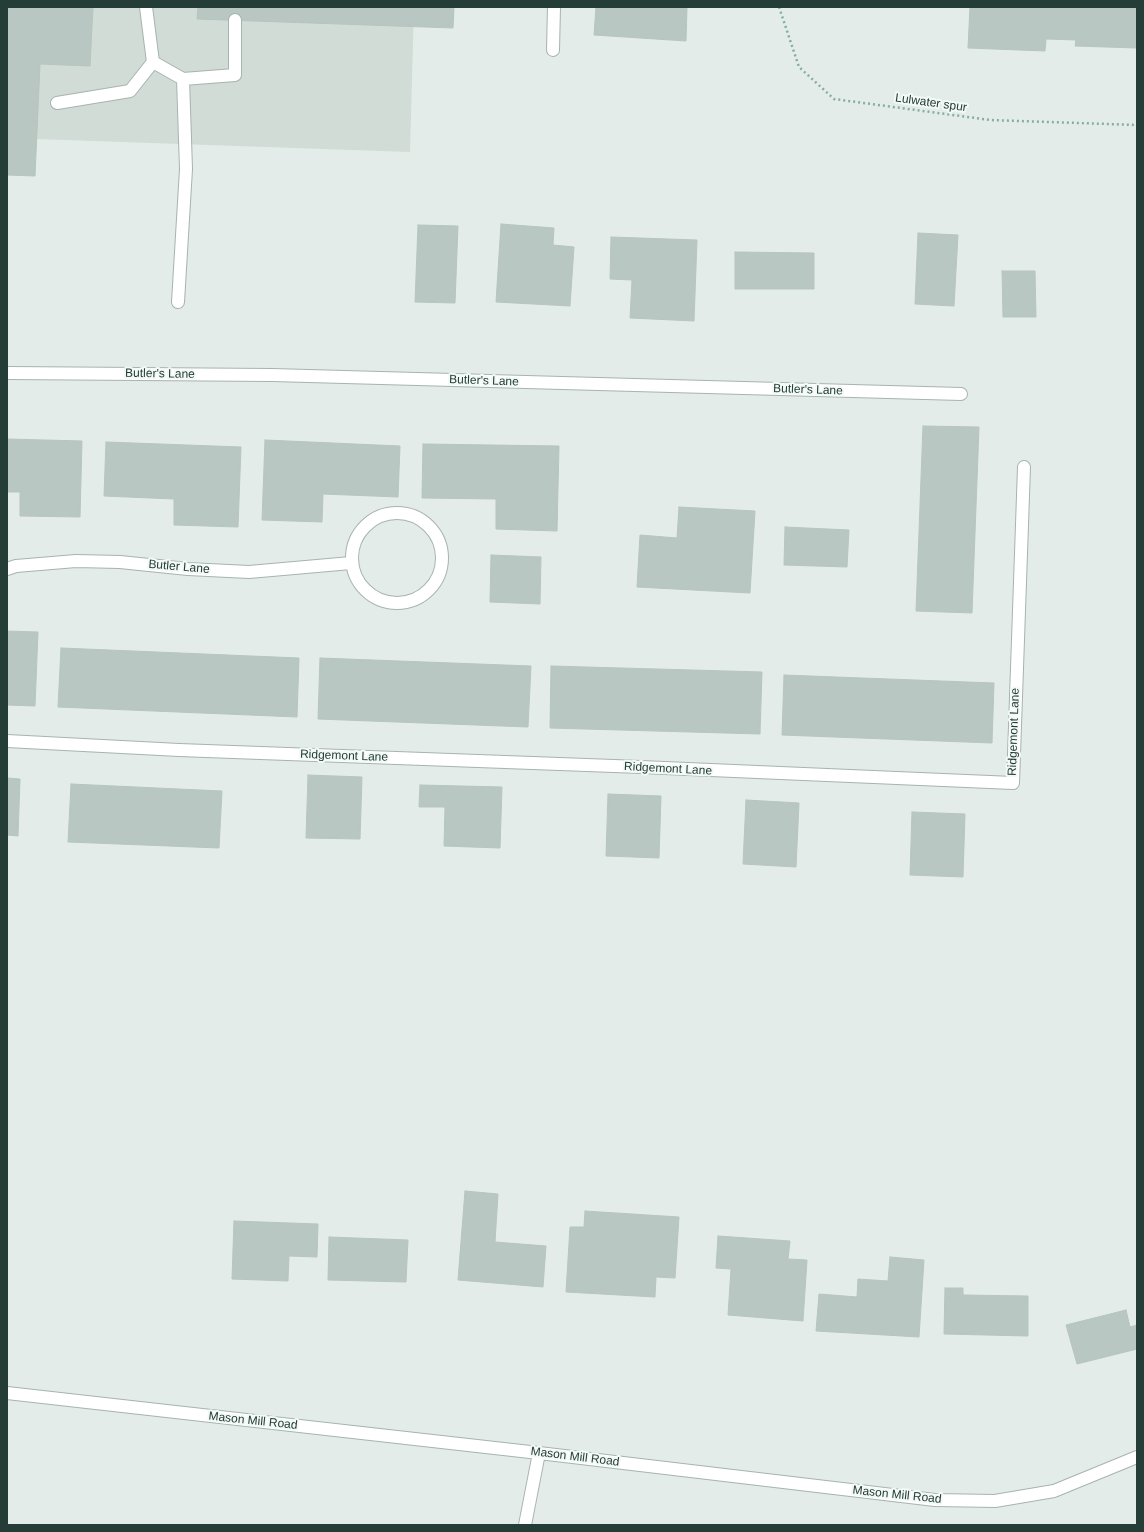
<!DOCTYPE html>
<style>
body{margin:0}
#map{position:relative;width:1144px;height:1532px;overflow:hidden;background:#e3ece8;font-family:Helvetica,sans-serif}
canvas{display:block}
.frame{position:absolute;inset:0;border:8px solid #243d37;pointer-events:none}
</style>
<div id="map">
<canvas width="1144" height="1532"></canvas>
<div class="frame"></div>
</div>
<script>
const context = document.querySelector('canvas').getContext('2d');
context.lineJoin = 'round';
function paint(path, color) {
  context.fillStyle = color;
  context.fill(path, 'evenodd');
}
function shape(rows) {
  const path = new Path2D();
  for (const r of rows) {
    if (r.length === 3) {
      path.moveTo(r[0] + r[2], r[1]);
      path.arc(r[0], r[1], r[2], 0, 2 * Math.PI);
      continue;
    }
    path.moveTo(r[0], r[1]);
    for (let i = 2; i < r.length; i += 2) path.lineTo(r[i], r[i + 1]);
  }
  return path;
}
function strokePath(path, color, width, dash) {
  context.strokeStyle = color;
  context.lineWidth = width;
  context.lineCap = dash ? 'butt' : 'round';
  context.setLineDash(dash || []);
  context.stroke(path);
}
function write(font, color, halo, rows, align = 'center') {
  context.font = font + ' Helvetica,sans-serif';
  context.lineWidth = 4;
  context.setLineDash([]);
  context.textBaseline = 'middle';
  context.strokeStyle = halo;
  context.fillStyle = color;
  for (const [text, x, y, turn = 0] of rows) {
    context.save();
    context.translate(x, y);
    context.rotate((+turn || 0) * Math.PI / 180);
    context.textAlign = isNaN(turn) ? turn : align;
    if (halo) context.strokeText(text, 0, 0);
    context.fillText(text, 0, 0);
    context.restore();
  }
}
paint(shape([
 [7,7,414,7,410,152,7,138]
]), '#d1dcd7');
const building = shape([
 [7,7,93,7,90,66,40,64,35,176,7,175,7,7],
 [198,7,454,7,453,28,197,19,198,7],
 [596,7,687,7,686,41,594,35,596,7],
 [970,7,1137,7,1137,48,1075,46,1076,40,1046,39,1045,51,968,48,970,7],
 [501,224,554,228,553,245,574,247,570,306,496,302,501,224],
 [418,225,458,226,455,303,415,302,418,225],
 [918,233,958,235,954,306,915,304,918,233],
 [611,237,697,240,694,321,630,318,632,280,610,279,611,237],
 [735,252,814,253,814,289,735,289,735,252],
 [1002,271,1035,271,1036,317,1003,317,1002,271],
 [923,426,979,427,972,613,916,611,923,426],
 [7,439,82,441,80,517,20,516,20,492,7,492,7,439],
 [265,440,400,446,398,497,323,494,322,522,262,520,265,440],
 [106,442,241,447,238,527,174,525,174,499,104,496,106,442],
 [423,444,559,446,557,531,496,529,496,499,422,498,423,444],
 [679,507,755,511,750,593,637,587,640,535,677,538,679,507],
 [785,527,849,530,847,567,784,565,785,527],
 [491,555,541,557,540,604,490,602,491,555],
 [7,631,38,632,35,706,7,705,7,631],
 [61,648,299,658,297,717,58,707,61,648],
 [320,658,531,666,528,727,318,719,320,658],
 [551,666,762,672,760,734,550,728,551,666],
 [784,675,994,683,992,743,782,735,784,675],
 [308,775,362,777,360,839,306,838,308,775],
 [7,778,20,779,18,836,7,835,7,778],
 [71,784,222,791,219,848,68,842,71,784],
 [420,785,502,787,500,848,444,846,445,807,419,807,420,785],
 [608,794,661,796,659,858,606,856,608,794],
 [746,800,799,803,796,867,743,864,746,800],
 [912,812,965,814,963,877,910,875,912,812],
 [465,1191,498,1194,495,1242,546,1246,543,1287,458,1280,465,1191],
 [585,1211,679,1217,675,1278,656,1277,655,1297,566,1292,570,1227,584,1227,585,1211],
 [234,1221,318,1224,317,1257,289,1256,288,1281,232,1279,234,1221],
 [718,1236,790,1241,788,1259,807,1260,803,1321,728,1315,731,1269,716,1268,718,1236],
 [329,1237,408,1240,406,1282,328,1280,329,1237],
 [890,1257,924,1260,919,1337,816,1331,819,1294,857,1297,858,1279,888,1281,890,1257],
 [945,1288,963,1288,963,1295,1028,1296,1028,1336,944,1334,945,1288],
 [1126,1310,1130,1327,1137,1325,1137,1349,1077,1364,1066,1325,1126,1310]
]);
paint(building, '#b8c7c1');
strokePath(building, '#b6c5bf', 1);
const service = shape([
 [553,50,554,7],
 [153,62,183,79,235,75,235,20],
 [57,103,130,91,153,62,146,7],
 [178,302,186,169,183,79]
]);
const minor = shape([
 [7,373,272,375,961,394],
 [397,558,45],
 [7,569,16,566,76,561,120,562,188,569,249,572,351,563],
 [7,741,179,750,641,767,1013,783,1024,467],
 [7,1393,539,1453,935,1500,995,1501,1054,1491,1137,1457],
 [525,1525,539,1453]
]);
strokePath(service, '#a6b4af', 14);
strokePath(minor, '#a6b4af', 14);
strokePath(shape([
 [779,7,799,67,834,99,990,120,1137,125]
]), '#85aea3', 2.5, [2, 3]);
strokePath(service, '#fff', 12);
strokePath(minor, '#fff', 12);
write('12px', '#243d37', '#f3f9f6', [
 ["Lulwater spur",931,103,8],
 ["Butler's Lane",160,374,1],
 ["Butler's Lane",484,381,2],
 ["Butler's Lane",808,390,2],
 ["Butler Lane",179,567,5],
 ["Ridgemont Lane",1014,732,-88],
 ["Ridgemont Lane",344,756,2],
 ["Ridgemont Lane",668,769,3],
 ["Mason Mill Road",253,1421,6],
 ["Mason Mill Road",575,1457,7],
 ["Mason Mill Road",897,1495,6]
]);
</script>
